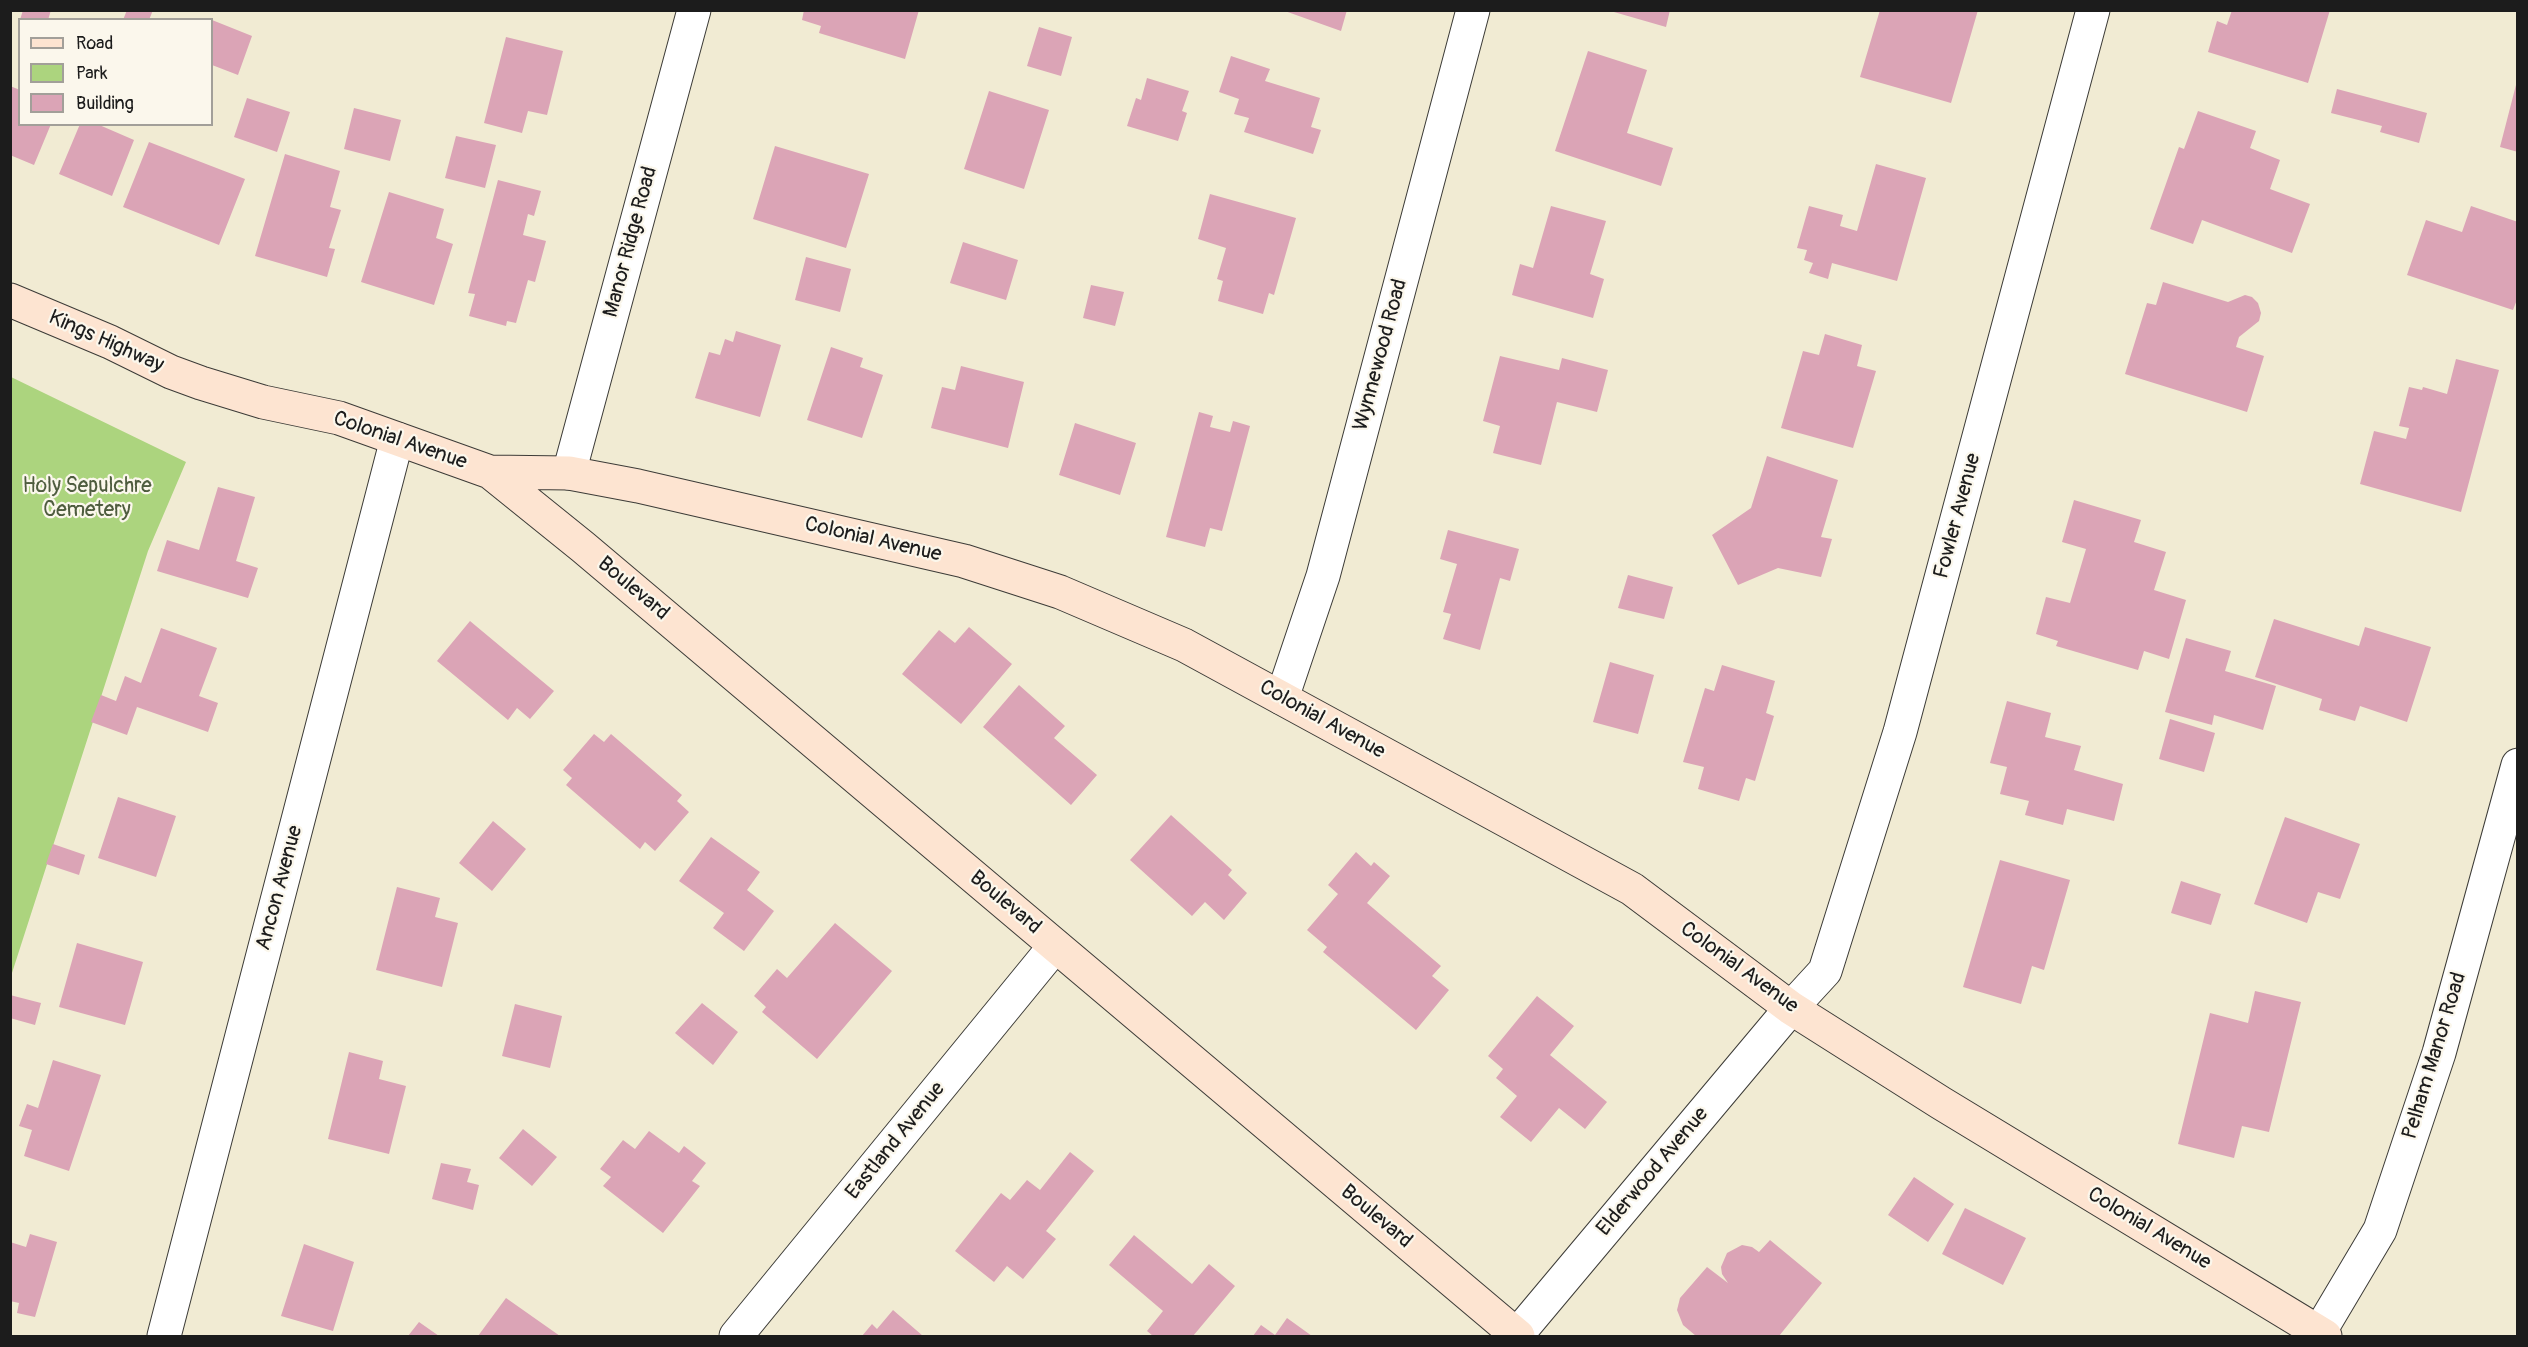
<!DOCTYPE html>
<style>
body{margin:0}
#map{position:relative;width:2528px;height:1347px;overflow:hidden;background:#f1ebd3;font-family:Pangolin,sans-serif}
canvas{display:block}
.frame{position:absolute;inset:0;border:12px solid #1c1c1c;pointer-events:none}
.legend{position:absolute;left:18px;top:18px;width:195px;height:108px;box-sizing:border-box;background:#fbf7ec;border:2px solid #a29f99;margin:0;padding:8px 10px;list-style:none;font-size:18px;color:#1c1c1c}
.legend li{display:flex;align-items:center;gap:12px;height:30px}
.legend b{width:30px;border:2px solid #a29f99}
</style>
<div id="map">
<canvas width="2528" height="1347"></canvas>
<div class="frame"></div>
<ul class="legend">
<li><b style="height:8px;background:#fde4d1"></b>Road</li>
<li><b style="height:16px;background:#acd47e"></b>Park</li>
<li><b style="height:16px;background:#dba4b6"></b>Building</li>
</ul>
</div>
<script>
const context = document.querySelector('canvas').getContext('2d');
context.lineJoin = 'round';
function paint(path, color) {
  context.fillStyle = color;
  context.fill(path, 'evenodd');
}
function shape(rows) {
  const path = new Path2D();
  for (const r of rows) {
    path.moveTo(r[0], r[1]);
    for (let i = 2; i < r.length; i += 2) path.lineTo(r[i], r[i + 1]);
  }
  return path;
}
function strokePath(path, color, width, dash) {
  context.strokeStyle = color;
  context.lineWidth = width;
  context.lineCap = dash ? 'butt' : 'round';
  context.setLineDash(dash || []);
  context.stroke(path);
}
function write(font, color, halo, rows, align = 'center') {
  context.font = font + ' Pangolin,sans-serif';
  context.lineWidth = 4.5;
  context.setLineDash([]);
  context.textBaseline = 'middle';
  context.strokeStyle = halo;
  context.fillStyle = color;
  for (const [text, x, y, turn = 0] of rows) {
    context.save();
    context.translate(x, y);
    context.rotate((+turn || 0) * Math.PI / 180);
    context.textAlign = isNaN(turn) ? turn : align;
    if (halo) context.strokeText(text, 0, 0);
    context.fillText(text, 0, 0);
    context.restore();
  }
}
paint(shape([
 [11,377,186,462,148,551,11,976]
]), '#acd47e');
paint(shape([
 [23,10,51,10,48,20,20,20],
 [127,10,153,10,149,20,123,20],
 [804,10,919,10,905,59,819,33,821,26,802,20],
 [1282,10,1347,10,1341,31],
 [1607,10,1670,10,1666,27],
 [1880,10,1978,10,1951,103,1860,77],
 [2232,10,2330,10,2308,83,2208,52,2217,21,2227,25],
 [212,20,252,36,238,75,212,65],
 [1039,27,1072,37,1061,76,1027,66],
 [506,37,563,51,547,115,528,111,522,133,484,123],
 [1588,51,1647,70,1627,133,1673,148,1661,186,1555,151],
 [1231,56,1270,69,1265,81,1320,98,1311,127,1321,130,1313,154,1244,132,1249,118,1234,114,1239,99,1219,92],
 [1147,78,1189,91,1182,111,1187,113,1178,141,1127,126,1136,98,1141,100],
 [2517,81,2518,81,2518,152,2500,147],
 [10,86,20,90,20,124,51,124,34,165,10,155],
 [2337,89,2427,113,2419,143,2380,132,2382,126,2331,113],
 [989,91,1049,110,1024,189,964,169],
 [247,98,290,112,277,152,234,137],
 [354,108,401,120,390,161,344,149],
 [2198,111,2256,131,2250,148,2280,160,2270,189,2310,204,2292,253,2202,220,2193,244,2150,229,2179,147,2184,149],
 [80,124,97,124,134,140,112,196,59,174],
 [456,136,496,145,485,188,445,178],
 [149,142,245,179,219,245,123,207],
 [775,146,869,174,846,248,753,219],
 [285,154,340,171,330,207,341,210,329,248,335,249,327,277,255,256],
 [1876,164,1926,178,1897,281,1832,263,1828,279,1809,273,1813,263,1804,260,1807,250,1797,248,1809,206,1843,215,1840,226,1857,231],
 [498,180,541,191,534,216,528,214,523,235,546,241,535,282,528,280,516,323,507,321,506,326,469,316,475,294,468,293],
 [389,192,444,209,436,238,453,244,434,305,361,282],
 [1210,194,1296,218,1274,295,1269,293,1263,314,1218,301,1223,281,1217,279,1226,248,1198,239],
 [1551,206,1606,221,1590,274,1604,279,1593,318,1512,295,1520,264,1533,268],
 [2471,206,2518,222,2518,297,2513,310,2407,275,2426,220,2462,232],
 [963,242,1018,260,1006,300,950,283],
 [806,257,851,269,840,312,795,300],
 [2163,282,2228,302,2245,295,2252,297,2258,303,2261,313,2259,321,2239,337,2236,347,2264,356,2247,412,2125,374,2147,303,2156,305],
 [1091,285,1124,292,1115,326,1083,318],
 [736,331,781,345,760,417,695,398,709,352,720,355,725,339,733,342],
 [1825,334,1862,345,1857,366,1876,371,1853,448,1781,428,1803,351,1819,355],
 [831,347,863,358,860,367,883,375,862,438,807,420],
 [1500,356,1559,370,1562,358,1608,370,1597,412,1557,402,1541,465,1493,453,1500,426,1483,421],
 [2456,359,2499,370,2461,512,2360,484,2374,431,2406,439,2409,428,2399,426,2409,387,2422,390,2423,387,2447,394],
 [961,366,1024,382,1008,448,931,428,942,387,955,390],
 [1199,412,1213,416,1210,427,1230,432,1233,421,1250,426,1222,531,1210,528,1205,547,1166,537],
 [1075,423,1136,443,1120,495,1059,475],
 [1767,456,1838,480,1821,537,1832,539,1821,577,1778,568,1738,585,1712,535,1751,508],
 [218,487,255,497,236,561,258,568,248,598,157,571,167,540,199,550],
 [2074,500,2141,520,2134,542,2166,552,2154,590,2186,600,2169,659,2144,651,2138,670,2056,646,2058,641,2036,634,2046,597,2070,603,2086,549,2062,542],
 [1448,530,1519,549,1510,581,1500,578,1480,650,1443,639,1451,614,1443,612,1457,564,1440,559],
 [1628,575,1673,587,1664,619,1618,608],
 [2274,619,2359,646,2365,627,2431,647,2407,722,2360,706,2355,721,2319,710,2322,699,2255,677],
 [470,621,554,691,530,719,517,708,508,720,437,661],
 [969,627,1012,664,961,724,902,674,939,630,955,643],
 [161,628,217,648,199,696,218,703,208,732,137,707,127,735,91,722,101,695,116,701,125,676,141,683],
 [2186,638,2231,651,2225,671,2276,686,2263,730,2214,715,2212,725,2165,712],
 [1610,662,1654,675,1638,734,1593,722],
 [1722,665,1775,681,1766,713,1774,716,1755,781,1746,778,1739,801,1698,789,1704,767,1683,762,1705,688,1714,691],
 [1019,685,1065,726,1054,738,1097,775,1071,805,983,727],
 [2007,701,2051,713,2045,737,2081,746,2074,770,2123,784,2114,821,2067,809,2063,825,2025,815,2029,801,2000,794,2007,767,1990,763],
 [2170,719,2215,733,2204,772,2159,759],
 [594,734,604,742,611,734,682,795,677,801,689,812,655,851,645,842,640,849,566,785,572,778,563,770],
 [118,797,176,816,156,877,98,858],
 [1171,815,1232,870,1228,875,1247,893,1224,920,1205,902,1192,916,1130,860],
 [2285,817,2360,844,2340,899,2318,892,2307,923,2254,904],
 [493,821,526,849,492,891,459,863],
 [711,837,760,872,747,890,774,911,744,951,713,928,724,913,679,881],
 [53,844,85,855,79,875,46,864],
 [1356,852,1371,866,1374,862,1390,876,1367,903,1441,966,1432,976,1449,990,1416,1030,1323,952,1327,947,1307,930,1338,894,1328,885],
 [2000,860,2070,880,2044,970,2032,966,2021,1004,1963,987],
 [2181,881,2221,894,2211,925,2171,913],
 [397,887,440,898,435,917,458,923,442,987,376,970],
 [835,923,892,971,817,1059,762,1012,766,1007,754,996,777,969,787,978],
 [77,943,143,962,125,1025,59,1007],
 [2255,991,2301,1002,2269,1132,2242,1126,2234,1158,2178,1144,2210,1013,2248,1023],
 [10,995,41,1003,35,1025,10,1018],
 [1537,996,1574,1026,1550,1055,1607,1102,1585,1129,1559,1108,1531,1142,1500,1117,1517,1096,1496,1078,1503,1069,1488,1056],
 [702,1003,738,1032,713,1065,675,1033],
 [515,1004,562,1016,550,1068,502,1056],
 [349,1052,383,1061,379,1079,406,1086,389,1154,328,1139],
 [53,1060,101,1075,69,1171,24,1156,32,1130,19,1126,27,1104,38,1108],
 [523,1129,557,1157,532,1186,499,1158],
 [649,1131,679,1153,684,1146,706,1163,692,1181,700,1186,663,1233,603,1186,611,1177,600,1169,623,1140,635,1149],
 [1070,1152,1094,1171,1046,1231,1056,1239,1023,1279,1007,1266,994,1282,955,1251,1001,1193,1010,1200,1027,1180,1040,1190],
 [441,1163,471,1169,467,1182,479,1185,473,1210,432,1199],
 [1914,1177,1954,1204,1928,1242,1888,1215],
 [1965,1208,2026,1238,2003,1285,1942,1254],
 [30,1234,57,1242,35,1317,17,1313,19,1303,10,1301,10,1242,26,1247],
 [1134,1235,1192,1284,1209,1264,1235,1286,1193,1336,1153,1336,1147,1331,1163,1311,1109,1265],
 [1770,1240,1822,1283,1779,1336,1696,1336,1683,1325,1677,1310,1680,1298,1707,1267,1728,1283,1722,1274,1721,1267,1727,1253,1742,1245,1752,1247,1759,1252],
 [304,1244,354,1262,333,1331,281,1316],
 [506,1298,560,1336,478,1336],
 [893,1310,923,1336,862,1336,872,1324,877,1329],
 [1287,1318,1312,1336,1253,1336,1261,1325,1275,1335],
 [419,1322,439,1336,408,1336]
]), '#dba4b6');
const street = shape([
 [569,473,694,10],
 [1282,698,1323,576,1473,10],
 [164,1336,397,439],
 [736,1336,1055,946],
 [1516,1336,1791,1008,1825,971,1900,732,2093,10],
 [2317,1336,2380,1230,2439,1053,2518,765]
]);
const secondary = shape([
 [10,300,110,342,171,372,201,383,263,402,339,418,490,472,569,473,638,486,964,561,1060,592,1184,645,1632,889,1791,1008,1941,1103,2325,1336],
 [490,472,583,547,1518,1336]
]);
strokePath(street, '#3c3b37', 35);
strokePath(secondary, '#3c3b37', 35);
strokePath(street, '#fff', 33);
strokePath(secondary, '#fde4d1', 33);
write('21px', '#1c1c1c', '#fbf7ec', [
 ["Manor Ridge Road",631,242,-75],
 ["Kings Highway",106,342,24],
 ["Wynnewood Road",1381,355,-75],
 ["Colonial Avenue",400,441,19],
 ["Fowler Avenue",1958,516,-75],
 ["Colonial Avenue",873,540,13],
 ["Boulevard",633,589,40],
 ["Colonial Avenue",1322,720,29],
 ["Ancon Avenue",280,888,-75],
 ["Boulevard",1005,903,40],
 ["Colonial Avenue",1739,968,36],
 ["Pelham Manor Road",2435,1056,-73],
 ["Eastland Avenue",896,1141,-51],
 ["Elderwood Avenue",1653,1172,-50],
 ["Boulevard",1376,1217,40],
 ["Colonial Avenue",2149,1229,31]
]);
write('21px', '#4e5c3e', '#fbf7ec', [
 ["Holy Sepulchre",87,487],
 ["Cemetery",87,511]
]);
</script>
